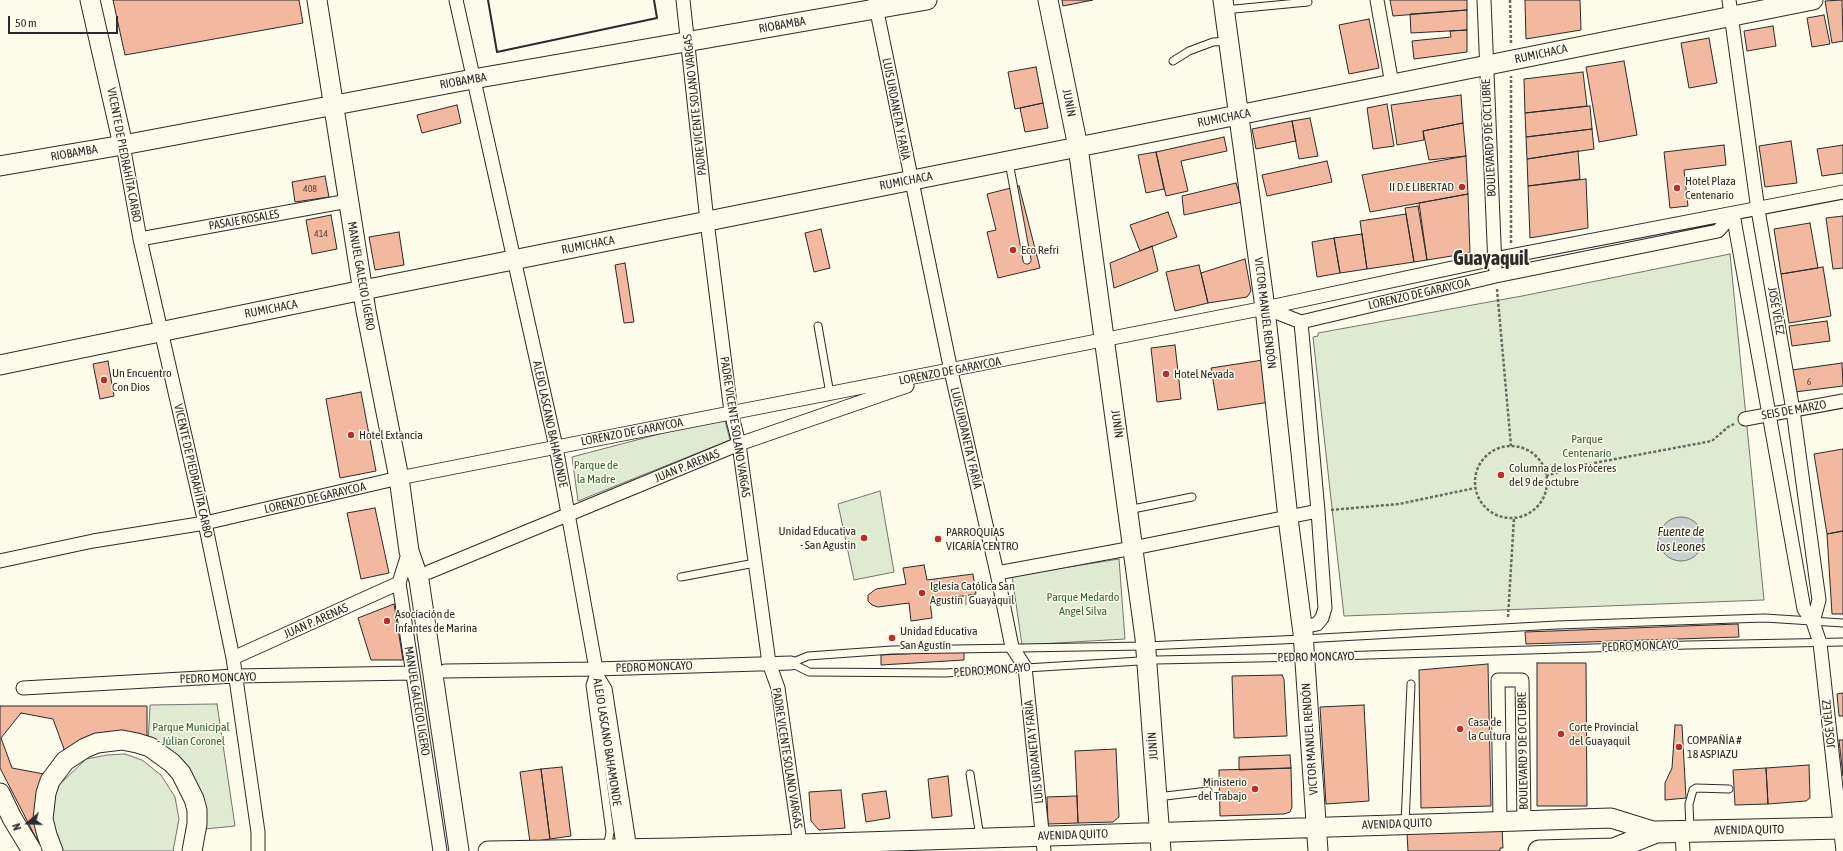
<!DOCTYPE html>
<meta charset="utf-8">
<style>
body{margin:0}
#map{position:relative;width:1843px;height:851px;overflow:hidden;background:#fdfbea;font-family:"Asap Condensed",sans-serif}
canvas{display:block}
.north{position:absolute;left:8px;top:803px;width:40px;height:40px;-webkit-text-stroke:3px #fdfbea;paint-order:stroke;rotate:251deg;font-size:11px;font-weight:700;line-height:16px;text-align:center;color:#2b2b2b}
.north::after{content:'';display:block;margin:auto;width:14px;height:18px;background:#2b2b2b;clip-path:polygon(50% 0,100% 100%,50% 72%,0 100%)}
.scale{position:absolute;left:8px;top:16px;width:110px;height:18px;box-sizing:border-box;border:2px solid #2b2b2b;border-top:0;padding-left:5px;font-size:12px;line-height:14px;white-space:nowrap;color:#2b2b2b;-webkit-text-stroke:3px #fdfbea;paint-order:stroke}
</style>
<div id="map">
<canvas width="1843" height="851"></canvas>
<div class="north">N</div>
<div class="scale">50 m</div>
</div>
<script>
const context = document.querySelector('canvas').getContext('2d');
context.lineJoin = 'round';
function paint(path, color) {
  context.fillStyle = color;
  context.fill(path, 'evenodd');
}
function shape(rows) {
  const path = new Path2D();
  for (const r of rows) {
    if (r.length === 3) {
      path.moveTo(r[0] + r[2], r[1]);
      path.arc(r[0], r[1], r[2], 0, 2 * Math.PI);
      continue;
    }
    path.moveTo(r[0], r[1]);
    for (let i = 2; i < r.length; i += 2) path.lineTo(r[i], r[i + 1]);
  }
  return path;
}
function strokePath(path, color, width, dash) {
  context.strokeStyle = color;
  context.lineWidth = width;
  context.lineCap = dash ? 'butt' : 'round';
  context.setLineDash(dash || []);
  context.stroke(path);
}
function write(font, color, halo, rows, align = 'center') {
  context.font = font + ' "Asap Condensed",sans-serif';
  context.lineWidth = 3;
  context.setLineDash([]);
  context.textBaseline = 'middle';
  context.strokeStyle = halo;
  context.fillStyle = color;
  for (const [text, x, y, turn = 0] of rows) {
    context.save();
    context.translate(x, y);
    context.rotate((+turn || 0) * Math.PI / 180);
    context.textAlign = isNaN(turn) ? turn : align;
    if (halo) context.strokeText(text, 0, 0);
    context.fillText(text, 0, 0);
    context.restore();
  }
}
const green = shape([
 [1730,254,1764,600,1344,616,1313,337,1318,336,1318,333,1522,296,1730,254],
 [724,417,730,440,578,501,572,457,724,417],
 [880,491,894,572,854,580,838,504,880,491],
 [1119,559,1125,639,1022,645,1012,576,1119,559],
 [217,704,235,826,205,829,200,803,148,744,150,705,217,704],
 [125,754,142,760,161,775,175,797,179,819,173,851,61,851,51,820,53,803,59,785,86,759,107,755,125,754]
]);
paint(green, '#deebd1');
strokePath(green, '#74746e', 1);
const water = shape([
 [1681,539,22]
]);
paint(water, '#c7d0d0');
strokePath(water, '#74746e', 1);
const building = shape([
 [113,0,299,0,303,23,125,55,113,0],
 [1062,0,1093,0,1063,6,1062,0],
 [1390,0,1467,0,1467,10,1393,16,1390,0],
 [1525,0,1580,0,1581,30,1526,39,1525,0],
 [1842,0,1843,41,1832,43,1825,1,1842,0],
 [1467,10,1467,30,1411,33,1410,14,1467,10],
 [1824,15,1830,44,1812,47,1807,18,1824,15],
 [1369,19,1379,68,1349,74,1339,25,1369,19],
 [1773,26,1776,46,1747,51,1744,31,1773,26],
 [1467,30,1467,52,1414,59,1412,41,1451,37,1450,31,1467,30],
 [1709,38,1717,83,1689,88,1681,43,1709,38],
 [1624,61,1637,135,1599,142,1586,67,1624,61],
 [1036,67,1043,103,1015,109,1008,72,1036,67],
 [1583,72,1587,106,1525,113,1524,79,1583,72],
 [1461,95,1463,123,1423,131,1424,140,1397,145,1391,105,1461,95],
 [1043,103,1048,128,1025,132,1020,108,1043,103],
 [1387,104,1394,146,1373,149,1367,108,1387,104],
 [457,105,461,123,422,133,417,115,457,105],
 [1590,106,1592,129,1526,137,1525,113,1590,106],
 [1310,118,1318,156,1299,159,1292,121,1310,118],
 [1292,121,1296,141,1256,149,1252,129,1292,121],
 [1463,123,1466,156,1429,160,1423,131,1463,123],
 [1592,129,1594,149,1527,159,1526,137,1592,129],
 [1224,137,1227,151,1181,161,1188,191,1166,196,1156,152,1224,137],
 [1791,141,1797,183,1765,187,1759,146,1791,141],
 [1724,145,1726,165,1684,170,1688,206,1670,208,1664,152,1724,145],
 [1843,145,1843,173,1822,176,1817,149,1843,145],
 [1578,151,1580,179,1528,186,1527,159,1578,151],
 [1156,152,1164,189,1146,193,1138,155,1156,152],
 [1466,156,1468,194,1370,212,1362,175,1466,156],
 [1327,161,1332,182,1267,196,1262,175,1327,161],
 [325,176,329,197,295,202,292,182,325,176],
 [1586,179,1588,228,1530,238,1528,186,1586,179],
 [1236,183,1242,202,1184,215,1182,196,1236,183],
 [1019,186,1040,268,998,278,987,232,996,230,987,194,1019,186],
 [1468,194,1470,253,1427,260,1419,203,1468,194],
 [1418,206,1427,260,1414,262,1405,208,1418,206],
 [1168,212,1177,237,1140,251,1130,225,1168,212],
 [1406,214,1414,262,1367,269,1360,221,1406,214],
 [331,215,337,249,312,254,306,220,331,215],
 [1843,216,1843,268,1833,269,1826,218,1843,216],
 [1810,223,1818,268,1781,274,1774,229,1810,223],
 [821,229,830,268,814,272,805,233,821,229],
 [399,232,404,265,375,270,369,237,399,232],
 [1362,234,1367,269,1340,273,1334,238,1362,234],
 [1334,238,1340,273,1317,277,1312,242,1334,238],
 [1152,246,1158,271,1114,288,1110,263,1152,246],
 [1245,259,1251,291,1247,297,1208,303,1201,273,1245,259],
 [625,263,634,322,624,323,615,265,625,263],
 [1199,265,1208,303,1175,311,1166,272,1199,265],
 [1823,267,1831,316,1789,323,1781,274,1823,267],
 [1827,321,1830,341,1792,346,1789,326,1827,321],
 [1175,345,1181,399,1157,402,1151,348,1175,345],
 [1263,360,1270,402,1218,410,1211,368,1263,360],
 [108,361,114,396,100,399,93,364,108,361],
 [1842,363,1843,386,1795,392,1792,370,1842,363],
 [361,392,376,471,340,478,326,399,361,392],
 [1843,449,1843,531,1827,534,1814,454,1843,449],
 [375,508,389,573,361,579,347,513,375,508],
 [1843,531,1843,614,1832,614,1827,534,1843,531],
 [924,565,927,580,973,574,976,594,930,601,932,618,911,621,909,603,878,607,872,605,868,601,868,595,876,589,906,584,903,568,924,565],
 [394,604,403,660,371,660,358,618,394,604],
 [1738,624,1739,637,1526,644,1525,632,1738,624],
 [964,651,964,660,881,665,881,655,964,651],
 [1537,663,1586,663,1587,806,1537,806,1537,663],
 [1488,664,1491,806,1421,808,1419,670,1488,664],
 [1282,675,1284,679,1287,736,1234,738,1232,676,1282,675],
 [1843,693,1843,716,1839,716,1837,694,1843,693],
 [1364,705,1369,801,1326,804,1320,707,1364,705],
 [0,706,147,706,147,741,68,755,38,820,37,840,0,768,0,706],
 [21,713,53,719,64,749,44,774,12,768,1,738,21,713],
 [1675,725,1682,725,1686,798,1665,800,1665,783,1672,768,1675,725],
 [1839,740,1843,740,1843,776,1839,740],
 [1116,749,1119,817,1113,822,1078,823,1075,751,1116,749],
 [1290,755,1291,768,1239,770,1239,757,1290,755],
 [1809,765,1810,798,1806,801,1768,804,1766,768,1809,765],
 [562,767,571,836,550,839,541,769,562,767],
 [1291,768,1292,807,1290,812,1284,814,1220,816,1219,770,1291,768],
 [1766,768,1768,804,1735,805,1733,770,1766,768],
 [541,769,550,839,530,842,520,772,541,769],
 [948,776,952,816,932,818,928,779,948,776],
 [841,790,845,828,819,830,811,821,809,792,841,790],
 [886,791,890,818,866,822,862,794,886,791],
 [1077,796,1078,823,1048,824,1047,797,1077,796],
 [1406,818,1502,826,1503,848,1500,848,1500,851,1408,851,1406,818]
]);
paint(building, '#f2b8a0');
strokePath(building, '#2b2b2b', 1);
const lane = shape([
 [1224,10,1308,2],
 [1173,61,1189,51,1213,42,1228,41],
 [1009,162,1027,260],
 [818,326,830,394],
 [1128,510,1192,497],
 [681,577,755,563],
 [791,663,809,672,945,673,1156,660,1305,657,1688,645,1843,642],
 [791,663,808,656,892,650,1146,646,1303,639,1557,625,1765,618,1843,623],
 [594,673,590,685,610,832,607,848],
 [600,675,608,688,633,849],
 [970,774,980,837],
 [1157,797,1208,791],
 [1405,824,1411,684],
 [1690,829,1689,804,1693,790,1696,788,1729,789]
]);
const street = shape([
 [456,0,556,447,596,669,624,851],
 [683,0,707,221,731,412,739,444,769,663,778,688,801,851],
 [1377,0,1392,84],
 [1484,0,1495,267],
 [1729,0,1758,210,1793,410,1819,600,1813,622],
 [875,2,951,371,997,573,1012,647,1025,667,1044,851],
 [123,145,140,239,205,523,233,658,258,832,258,851],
 [1733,214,1804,609,1813,622,1820,643,1843,851],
 [140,239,348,201],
 [1265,308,1301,322,1496,276,1718,231,1733,214],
 [1301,322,1318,511,1325,608,1322,618,1317,624,1302,627],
 [1745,419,1843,401],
 [409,551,399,583,440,851],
 [0,561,93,541,205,523,399,478,1265,308,1494,259,1843,192],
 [429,572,739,444,907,386],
 [997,573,1133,548,1318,511],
 [233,658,399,583],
 [445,671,596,669,791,663],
 [23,688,235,676,413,673],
 [1500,821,1498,680,1522,680,1524,821],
 [1682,831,1683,851]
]);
const secondary = shape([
 [90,0,123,145],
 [317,0,366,311,399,478,409,551,419,580,459,851],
 [1048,0,1078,147,1145,638,1161,851],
 [1223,0,1265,308,1288,518,1303,633,1318,851],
 [0,166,123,145,473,79,927,0],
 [0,365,363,290,1813,0],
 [0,793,12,818,32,851],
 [53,851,47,835,43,819,46,793,50,781,65,761,85,748,97,743,122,740,137,743,150,747,172,763,181,773,194,799,197,810,197,824,192,851],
 [488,851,676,848,1611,818,1656,832]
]);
const primary = shape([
 [1539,851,1614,849,1656,832,1843,828]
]);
strokePath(lane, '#2b2b2b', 9);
strokePath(street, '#2b2b2b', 15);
strokePath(secondary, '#2b2b2b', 21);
strokePath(primary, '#2b2b2b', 23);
strokePath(shape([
 [1510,0,1511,43],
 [1511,243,1511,76],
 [1497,289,1511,446],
 [1511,482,36],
 [1546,476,1578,466,1712,441,1728,427,1734,424],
 [1331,510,1399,504,1475,488],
 [1508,617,1514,518]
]), '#6a6964', 2.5, [3, 2]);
strokePath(lane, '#fdfbea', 7);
strokePath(street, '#fdfbea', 13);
strokePath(secondary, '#fdfbea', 19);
strokePath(primary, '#fdfbea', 21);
strokePath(shape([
 [488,0,497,52,657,18,654,0]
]), '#2b2b2b', 2);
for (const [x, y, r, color] of [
 [1462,187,4,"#c62828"],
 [1677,188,4,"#c62828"],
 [1013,250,4,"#c62828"],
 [1166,374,4,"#c62828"],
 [104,380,4,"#c62828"],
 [351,435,4,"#c62828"],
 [1501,475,4,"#c62828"],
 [864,538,4,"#c62828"],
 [938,539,4,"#c62828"],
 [922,593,4,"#c62828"],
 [387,621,4,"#c62828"],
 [892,638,4,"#c62828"],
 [1460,729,4,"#c62828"],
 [1561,734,4,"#c62828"],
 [1679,747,4,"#c62828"],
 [1255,789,4,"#c62828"]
]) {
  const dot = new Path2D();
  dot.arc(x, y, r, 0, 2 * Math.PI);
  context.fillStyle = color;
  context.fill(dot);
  strokePath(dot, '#fdfbea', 1.5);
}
write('10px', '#5d4e48', null, [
 ["408",310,189],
 ["414",321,234],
 ["6",1809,382]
]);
write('12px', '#2b2b2b', '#fdfbea', [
 ["RIOBAMBA",782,25,-10],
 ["RUMICHACA",1541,54,-12],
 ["RIOBAMBA",463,81,-10],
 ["JUNÍN",1069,103,79],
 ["PADRE VICENTE SOLANO VARGAS",695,105,-96],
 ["LUIS URDANETA Y FARÍA",896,109,79],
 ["RUMICHACA",1224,118,-11],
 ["BOULEVARD 9 DE OCTUBRE",1489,138,-93],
 ["RIOBAMBA",74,153,-10],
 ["VICENTE DE PIEDRAHÍTA CARBO",124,155,79],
 ["RUMICHACA",906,181,-11],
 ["PASAJE ROSALES",244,220,-10],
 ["RUMICHACA",588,245,-11],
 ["MANUEL GALECIO LIGERO",361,276,80],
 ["LORENZO DE GARAYCOA",1419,294,-13],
 ["RUMICHACA",271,309,-11],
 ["JOSÉ VÉLEZ",1776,311,80],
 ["VICTOR MANUEL RENDÓN",1265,313,83],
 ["LORENZO DE GARAYCOA",950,371,-11],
 ["SEIS DE MARZO",1794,410,-10],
 ["ALEJO LASCANO BAHAMONDE",550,424,78],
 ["JUNÍN",1117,424,82],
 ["PADRE VICENTE SOLANO VARGAS",735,427,81],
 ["LORENZO DE GARAYCOA",632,432,-11],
 ["LUIS URDANETA Y FARÍA",966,438,77],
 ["JUAN P. ARENAS",687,466,-22],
 ["VICENTE DE PIEDRAHÍTA CARBO",193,471,77],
 ["LORENZO DE GARAYCOA",315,498,-13],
 ["JUAN P. ARENAS",316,621,-24],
 ["PEDRO MONCAYO",1640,646,-2],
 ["PEDRO MONCAYO",1316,657,-1],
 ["PEDRO MONCAYO",654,667,-2],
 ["PEDRO MONCAYO",992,670,-4],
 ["PEDRO MONCAYO",218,678,-2],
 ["MANUEL GALECIO LIGERO",417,701,81],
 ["JOSÉ VÉLEZ",1829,724,-96],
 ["VICTOR MANUEL RENDÓN",1310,739,-94],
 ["ALEJO LASCANO BAHAMONDE",607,742,81],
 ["JUNÍN",1153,746,-94],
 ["BOULEVARD 9 DE OCTUBRE",1523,751,-91],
 ["LUIS URDANETA Y FARÍA",1034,752,-96],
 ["PADRE VICENTE SOLANO VARGAS",787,758,81],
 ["AVENIDA QUITO",1397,824,-2],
 ["AVENIDA QUITO",1749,830,-1],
 ["AVENIDA QUITO",1073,835,-2]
]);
write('12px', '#2b2b2b', '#fdfbea', [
 ["Hotel Plaza",1685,181],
 ["Centenario",1685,195],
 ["II D.E LIBERTAD",1454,187,"right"],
 ["Eco Refri",1021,250],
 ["Un Encuentro",112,373],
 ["Con Dios",112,387],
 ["Hotel Nevada",1174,374],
 ["Hotel Extancia",359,435],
 ["Columna de los Próceres",1509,468],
 ["del 9 de octubre",1509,482],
 ["Unidad Educativa",856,531,"right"],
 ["- San Agustin",856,545,"right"],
 ["PARROQUIAS",946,532],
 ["VICARÍA CENTRO",946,546],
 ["Iglesia Católica San",930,586],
 ["Agustín | Guayaquil",930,600],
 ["Asociación de",395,614],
 ["Infantes de Marina",395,628],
 ["Unidad Educativa",900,631],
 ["San Agustín",900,645],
 ["Casa de",1468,722],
 ["la Cultura",1468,736],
 ["Corte Provincial",1569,727],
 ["del Guayaquil",1569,741],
 ["COMPAÑÍA #",1687,740],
 ["18 ASPIAZU",1687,754],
 ["Ministerio",1247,782,"right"],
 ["del Trabajo",1247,796,"right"]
], 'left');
write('12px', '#34623c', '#fdfbea', [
 ["Parque",1587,439],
 ["Centenario",1587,453],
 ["Parque de",596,465],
 ["la Madre",596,479],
 ["Parque Medardo",1083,597],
 ["Angel Silva",1083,611],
 ["Parque Municipal",191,727],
 ["- Júlian Coronel",191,741]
]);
write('italic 13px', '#2b2b2b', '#fdfbea', [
 ["Fuente de",1681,532],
 ["los Leones",1681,547]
]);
write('bold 20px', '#2b2b2b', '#fdfbea', [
 ["Guayaquil",1491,259]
]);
</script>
